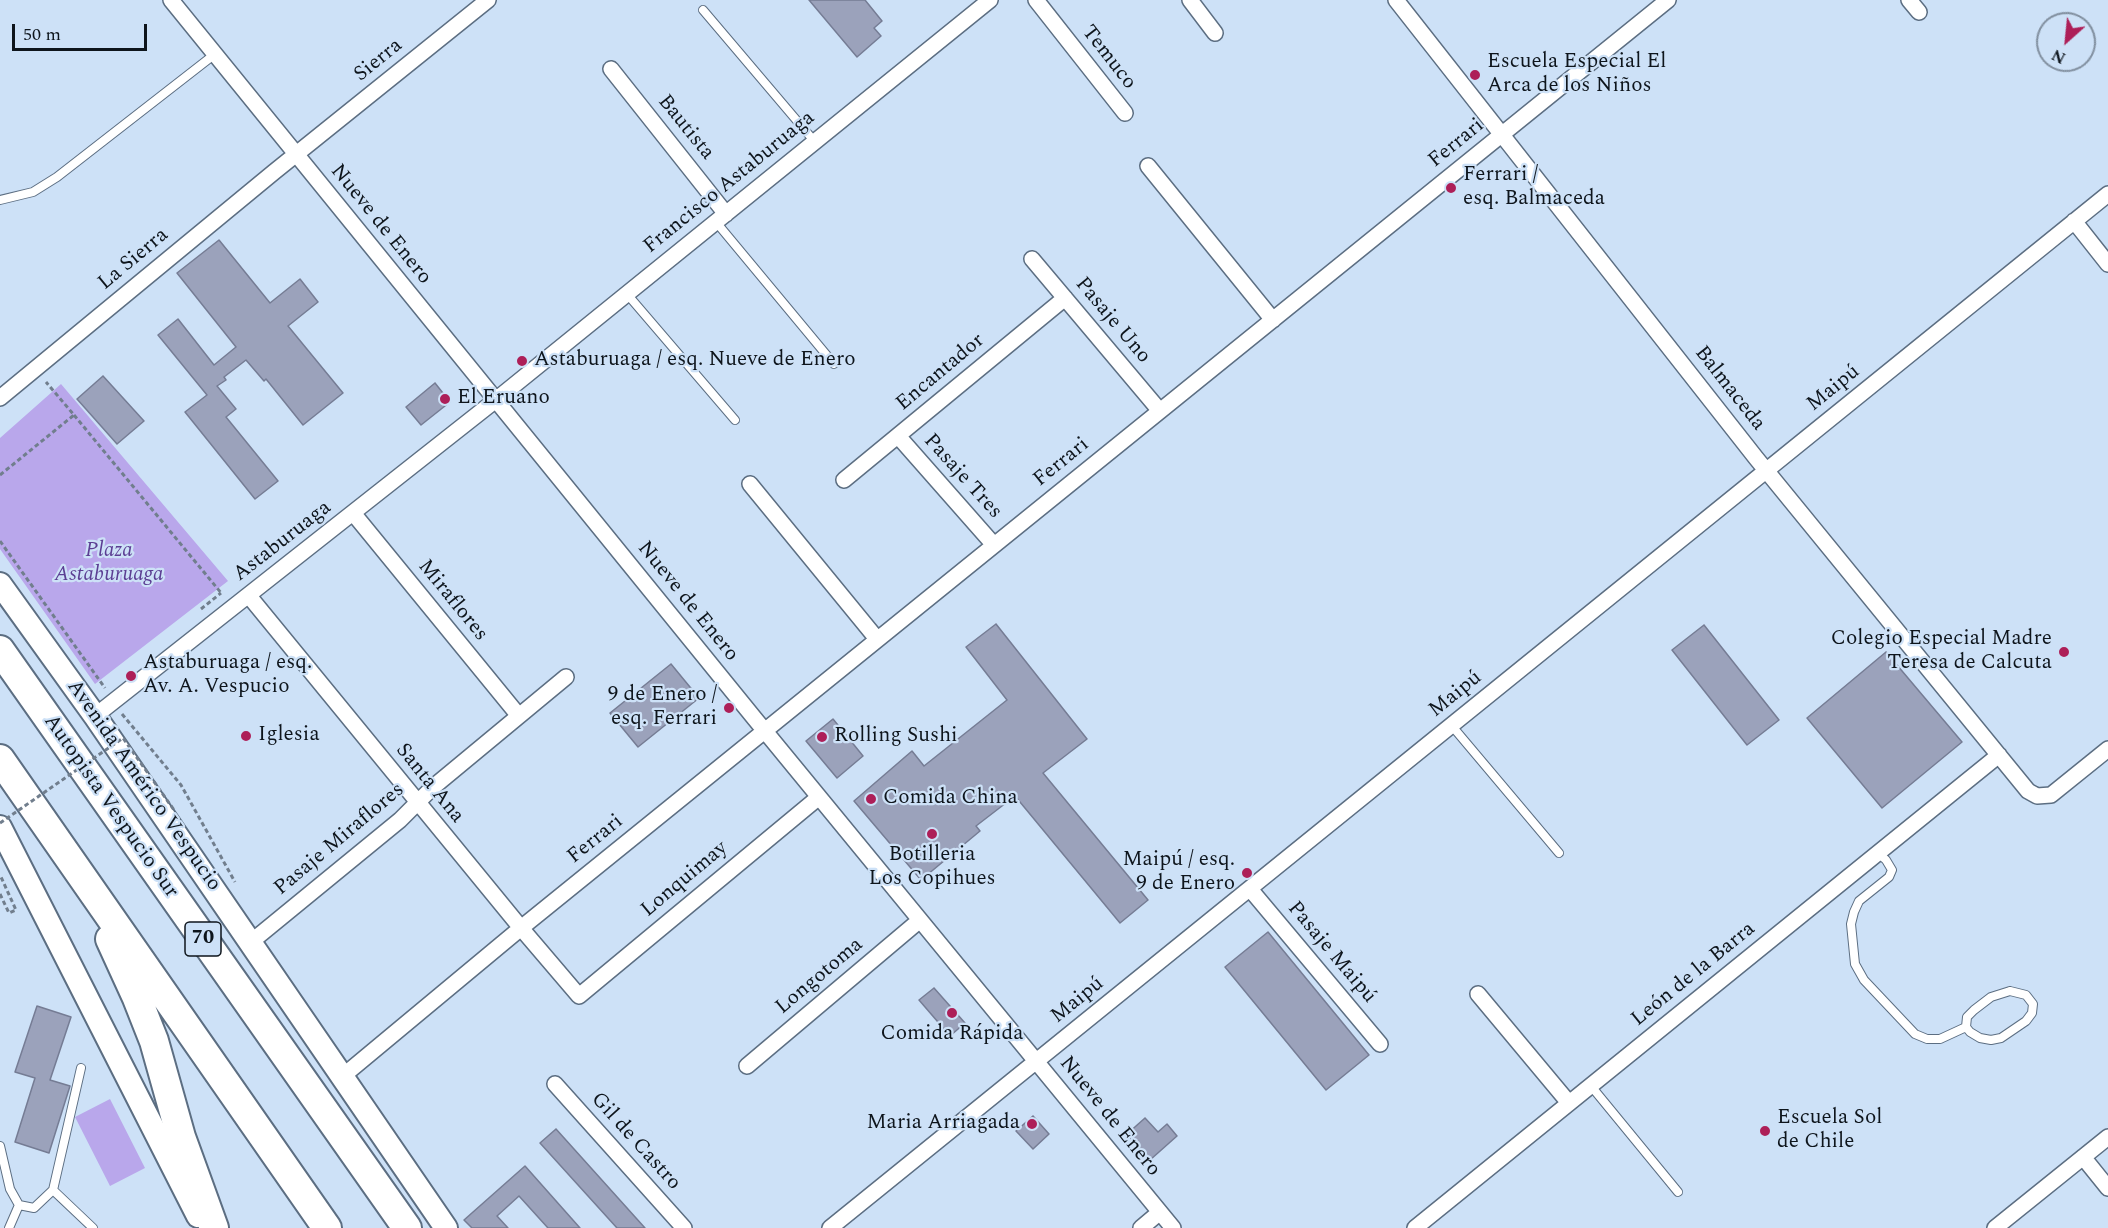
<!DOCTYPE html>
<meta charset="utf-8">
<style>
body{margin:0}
#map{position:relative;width:2108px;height:1228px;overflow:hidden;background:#cde1f7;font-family:Spectral,serif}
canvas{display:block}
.north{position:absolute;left:2036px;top:12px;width:60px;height:60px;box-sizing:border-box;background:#cde1f7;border:2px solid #818f9f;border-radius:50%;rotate:207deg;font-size:16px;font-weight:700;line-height:24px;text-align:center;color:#0e151c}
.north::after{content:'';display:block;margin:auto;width:21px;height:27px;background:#ad1f58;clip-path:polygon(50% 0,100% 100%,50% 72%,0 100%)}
.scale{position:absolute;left:12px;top:24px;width:135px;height:27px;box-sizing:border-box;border:3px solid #0e151c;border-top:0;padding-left:8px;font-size:18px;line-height:21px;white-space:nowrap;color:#0e151c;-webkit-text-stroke:4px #cde1f7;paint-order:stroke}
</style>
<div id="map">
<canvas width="2108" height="1228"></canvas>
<div class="north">N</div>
<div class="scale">50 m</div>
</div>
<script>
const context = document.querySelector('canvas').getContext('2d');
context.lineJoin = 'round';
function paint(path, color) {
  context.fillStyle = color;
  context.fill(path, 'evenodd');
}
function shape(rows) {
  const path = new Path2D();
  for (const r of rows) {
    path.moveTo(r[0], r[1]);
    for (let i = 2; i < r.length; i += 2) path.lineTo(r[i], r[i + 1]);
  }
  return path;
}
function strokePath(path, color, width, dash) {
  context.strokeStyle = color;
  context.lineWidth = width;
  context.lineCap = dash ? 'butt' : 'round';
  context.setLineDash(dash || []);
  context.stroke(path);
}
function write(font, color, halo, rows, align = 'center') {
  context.font = font + ' Spectral,serif';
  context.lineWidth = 4.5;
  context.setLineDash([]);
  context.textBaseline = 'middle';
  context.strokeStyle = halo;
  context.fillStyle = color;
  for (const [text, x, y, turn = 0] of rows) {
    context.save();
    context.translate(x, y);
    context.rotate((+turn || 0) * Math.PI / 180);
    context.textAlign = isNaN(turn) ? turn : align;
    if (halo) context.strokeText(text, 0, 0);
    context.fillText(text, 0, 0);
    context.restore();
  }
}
paint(shape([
 [61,384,228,581,95,684,0,549,0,438],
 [110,1099,145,1168,110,1186,75,1117]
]), '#b9a7eb');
const building = shape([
 [809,0,865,0,882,21,874,28,881,36,857,57,809,0],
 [219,240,270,303,300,279,318,302,288,326,343,393,303,425,266,379,264,381,246,360,224,377,226,380,217,386,236,409,226,417,278,481,255,499,185,412,207,395,158,335,178,319,214,365,236,347,177,273,219,240],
 [103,376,144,421,117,444,77,399,103,376],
 [435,383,450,402,421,425,406,407,435,383],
 [996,624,1087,739,1043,773,1148,900,1120,923,1015,796,976,826,980,831,921,880,854,801,912,751,924,766,1007,700,966,647,996,624],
 [1704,625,1779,720,1747,745,1672,650,1704,625],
 [1886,652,1962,742,1882,808,1807,718,1886,652],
 [671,664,699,698,638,747,610,713,671,664],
 [833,719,863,756,837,778,806,741,833,719],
 [1268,932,1369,1055,1326,1090,1225,967,1268,932],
 [934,988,965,1023,950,1036,919,1000,934,988],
 [37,1006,71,1017,50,1080,70,1086,49,1153,15,1142,35,1078,15,1072,37,1006],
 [1033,1116,1049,1134,1033,1149,1016,1131,1033,1116],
 [1145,1118,1158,1132,1167,1124,1177,1136,1150,1160,1127,1134,1145,1118],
 [556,1129,645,1228,617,1228,540,1143,556,1129],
 [525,1166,580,1228,548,1228,519,1196,497,1216,508,1228,472,1228,464,1220,525,1166]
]);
paint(building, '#9ba2bb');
strokePath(building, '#757c94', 1.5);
const lane = shape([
 [703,10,815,142],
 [0,200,33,192,57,177,215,54],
 [716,222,834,364],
 [627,294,735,420],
 [1452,726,1559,853],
 [1878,853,1886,860,1892,870,1889,877,1859,901,1854,912,1851,924,1855,964,1864,980,1915,1034,1927,1039,1940,1039,1966,1027],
 [2010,991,2026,995,2033,1004,2032,1013,2026,1021,2001,1038,1991,1040,1980,1038,1970,1032,1966,1027,1967,1017,1974,1010,1991,997,2010,991],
 [1591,1086,1678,1192],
 [0,1146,10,1189,19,1205,9,1228],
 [53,1190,93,1228],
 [19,1205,34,1208,53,1190,81,1068]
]);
const street = shape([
 [171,0,755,719,1173,1228],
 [1036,0,1125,113],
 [1190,0,1215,33],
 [1396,0,1756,458,2028,791,2037,796,2051,795,2108,749],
 [1909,0,1919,12],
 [611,69,726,214],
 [1148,166,1273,320],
 [2074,221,2108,264],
 [1032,259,1160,411],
 [0,398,274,172,488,0],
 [898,436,994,545],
 [844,480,1065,298],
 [750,484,877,639],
 [353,513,519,716],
 [249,596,521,928,579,996,819,797],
 [95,716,497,399,990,0],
 [1250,889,1380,1044],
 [251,942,400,820,432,788,566,677],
 [1478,994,1569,1103],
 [747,1066,920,920],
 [343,1076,521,928,1668,0],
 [555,1084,684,1228],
 [2083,1157,2108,1188],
 [830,1228,2108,194],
 [1141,1228,1160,1212],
 [1415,1228,1999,755],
 [1995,1228,2108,1137]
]);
const secondary = shape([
 [0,584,95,716,446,1228],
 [0,827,198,1216]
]);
const highway = shape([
 [0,650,407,1228],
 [0,759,327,1228],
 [110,939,137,998,154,1041,181,1137,214,1228]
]);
strokePath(lane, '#5c6e82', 10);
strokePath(street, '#5c6e82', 18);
strokePath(secondary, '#5c6e82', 26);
strokePath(highway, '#5c6e82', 32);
strokePath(shape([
 [74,415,222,594],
 [0,475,74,415,46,382],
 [0,541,105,688],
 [201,609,221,593],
 [122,714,181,785,235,882],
 [0,894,9,913,16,910,1,877]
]), '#717e8d', 3, [4.5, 3]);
strokePath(lane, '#fff', 8);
strokePath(street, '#fff', 15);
strokePath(secondary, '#fff', 22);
strokePath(highway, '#fff', 28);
strokePath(shape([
 [0,823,123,738,174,810]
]), '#717e8d', 3, [4.5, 3]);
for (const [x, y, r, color] of [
 [1475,75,6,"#ad1f58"],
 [1451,188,6,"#ad1f58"],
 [522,361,6,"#ad1f58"],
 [445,399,6,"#ad1f58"],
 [2064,652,6,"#ad1f58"],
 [131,676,6,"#ad1f58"],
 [729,708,6,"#ad1f58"],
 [246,736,6,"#ad1f58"],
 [822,737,6,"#ad1f58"],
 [871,799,6,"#ad1f58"],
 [932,834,6,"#ad1f58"],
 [1247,873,6,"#ad1f58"],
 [952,1013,6,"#ad1f58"],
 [1032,1124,6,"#ad1f58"],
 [1765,1131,6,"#ad1f58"]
]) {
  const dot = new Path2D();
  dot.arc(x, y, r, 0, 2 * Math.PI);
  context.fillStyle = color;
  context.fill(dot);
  strokePath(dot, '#cde1f7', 2);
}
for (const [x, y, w] of [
 [203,939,36]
]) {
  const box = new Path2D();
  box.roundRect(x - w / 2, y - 17, w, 34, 4.5);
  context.fillStyle = '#cde1f7';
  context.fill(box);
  strokePath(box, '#0e151c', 1.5);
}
write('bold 20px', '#0e151c', null, [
 ["70",203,939]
]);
write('21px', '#0e151c', '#cde1f7', [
 ["Temuco",1108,58,52],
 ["Sierra",379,61,-39],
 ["Bautista",685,128,51],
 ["Ferrari",1457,144,-39],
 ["Francisco Astaburuaga",730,183,-39],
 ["Nueve de Enero",380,225,51],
 ["La Sierra",134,260,-40],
 ["Pasaje Uno",1112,321,50],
 ["Encantador",941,373,-40],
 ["Balmaceda",1729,389,52],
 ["Maipú",1834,389,-39],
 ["Ferrari",1062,463,-39],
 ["Pasaje Tres",962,477,48],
 ["Astaburuaga",283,542,-38],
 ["Miraflores",452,601,51],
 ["Nueve de Enero",687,602,51],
 ["Maipú",1456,695,-39],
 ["Santa Ana",429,784,51],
 ["Avenida Américo Vespucio",143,786,55],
 ["Autopista Vespucio Sur",110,807,55],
 ["Pasaje Miraflores",340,840,-40],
 ["Ferrari",596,840,-39],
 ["Lonquimay",685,880,-40],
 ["Pasaje Maipú",1331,953,50],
 ["León de la Barra",1694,975,-39],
 ["Longotoma",820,977,-40],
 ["Maipú",1078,1001,-39],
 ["Nueve de Enero",1109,1117,51],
 ["Gil de Castro",635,1142,48]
]);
write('21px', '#0e151c', '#cde1f7', [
 ["Escuela Especial El",1487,63],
 ["Arca de los Niños",1487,87],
 ["Ferrari /",1463,176],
 ["esq. Balmaceda",1463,200],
 ["Astaburuaga / esq. Nueve de Enero",534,361],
 ["El Eruano",457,399],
 ["Colegio Especial Madre",2052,640,"right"],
 ["Teresa de Calcuta",2052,664,"right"],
 ["Astaburuaga / esq.",143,664],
 ["Av. A. Vespucio",143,688],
 ["9 de Enero /",717,696,"right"],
 ["esq. Ferrari",717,720,"right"],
 ["Iglesia",258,736],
 ["Rolling Sushi",834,737],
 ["Comida China",883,799],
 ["Botilleria",932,856,"center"],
 ["Los Copihues",932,880,"center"],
 ["Maipú / esq.",1235,861,"right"],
 ["9 de Enero",1235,885,"right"],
 ["Comida Rápida",952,1035,"center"],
 ["Escuela Sol",1777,1119],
 ["de Chile",1777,1143],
 ["Maria Arriagada",1020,1124,"right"]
], 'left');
write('italic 21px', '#5b3e93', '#cde1f7', [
 ["Plaza",109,552],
 ["Astaburuaga",109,576]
]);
</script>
